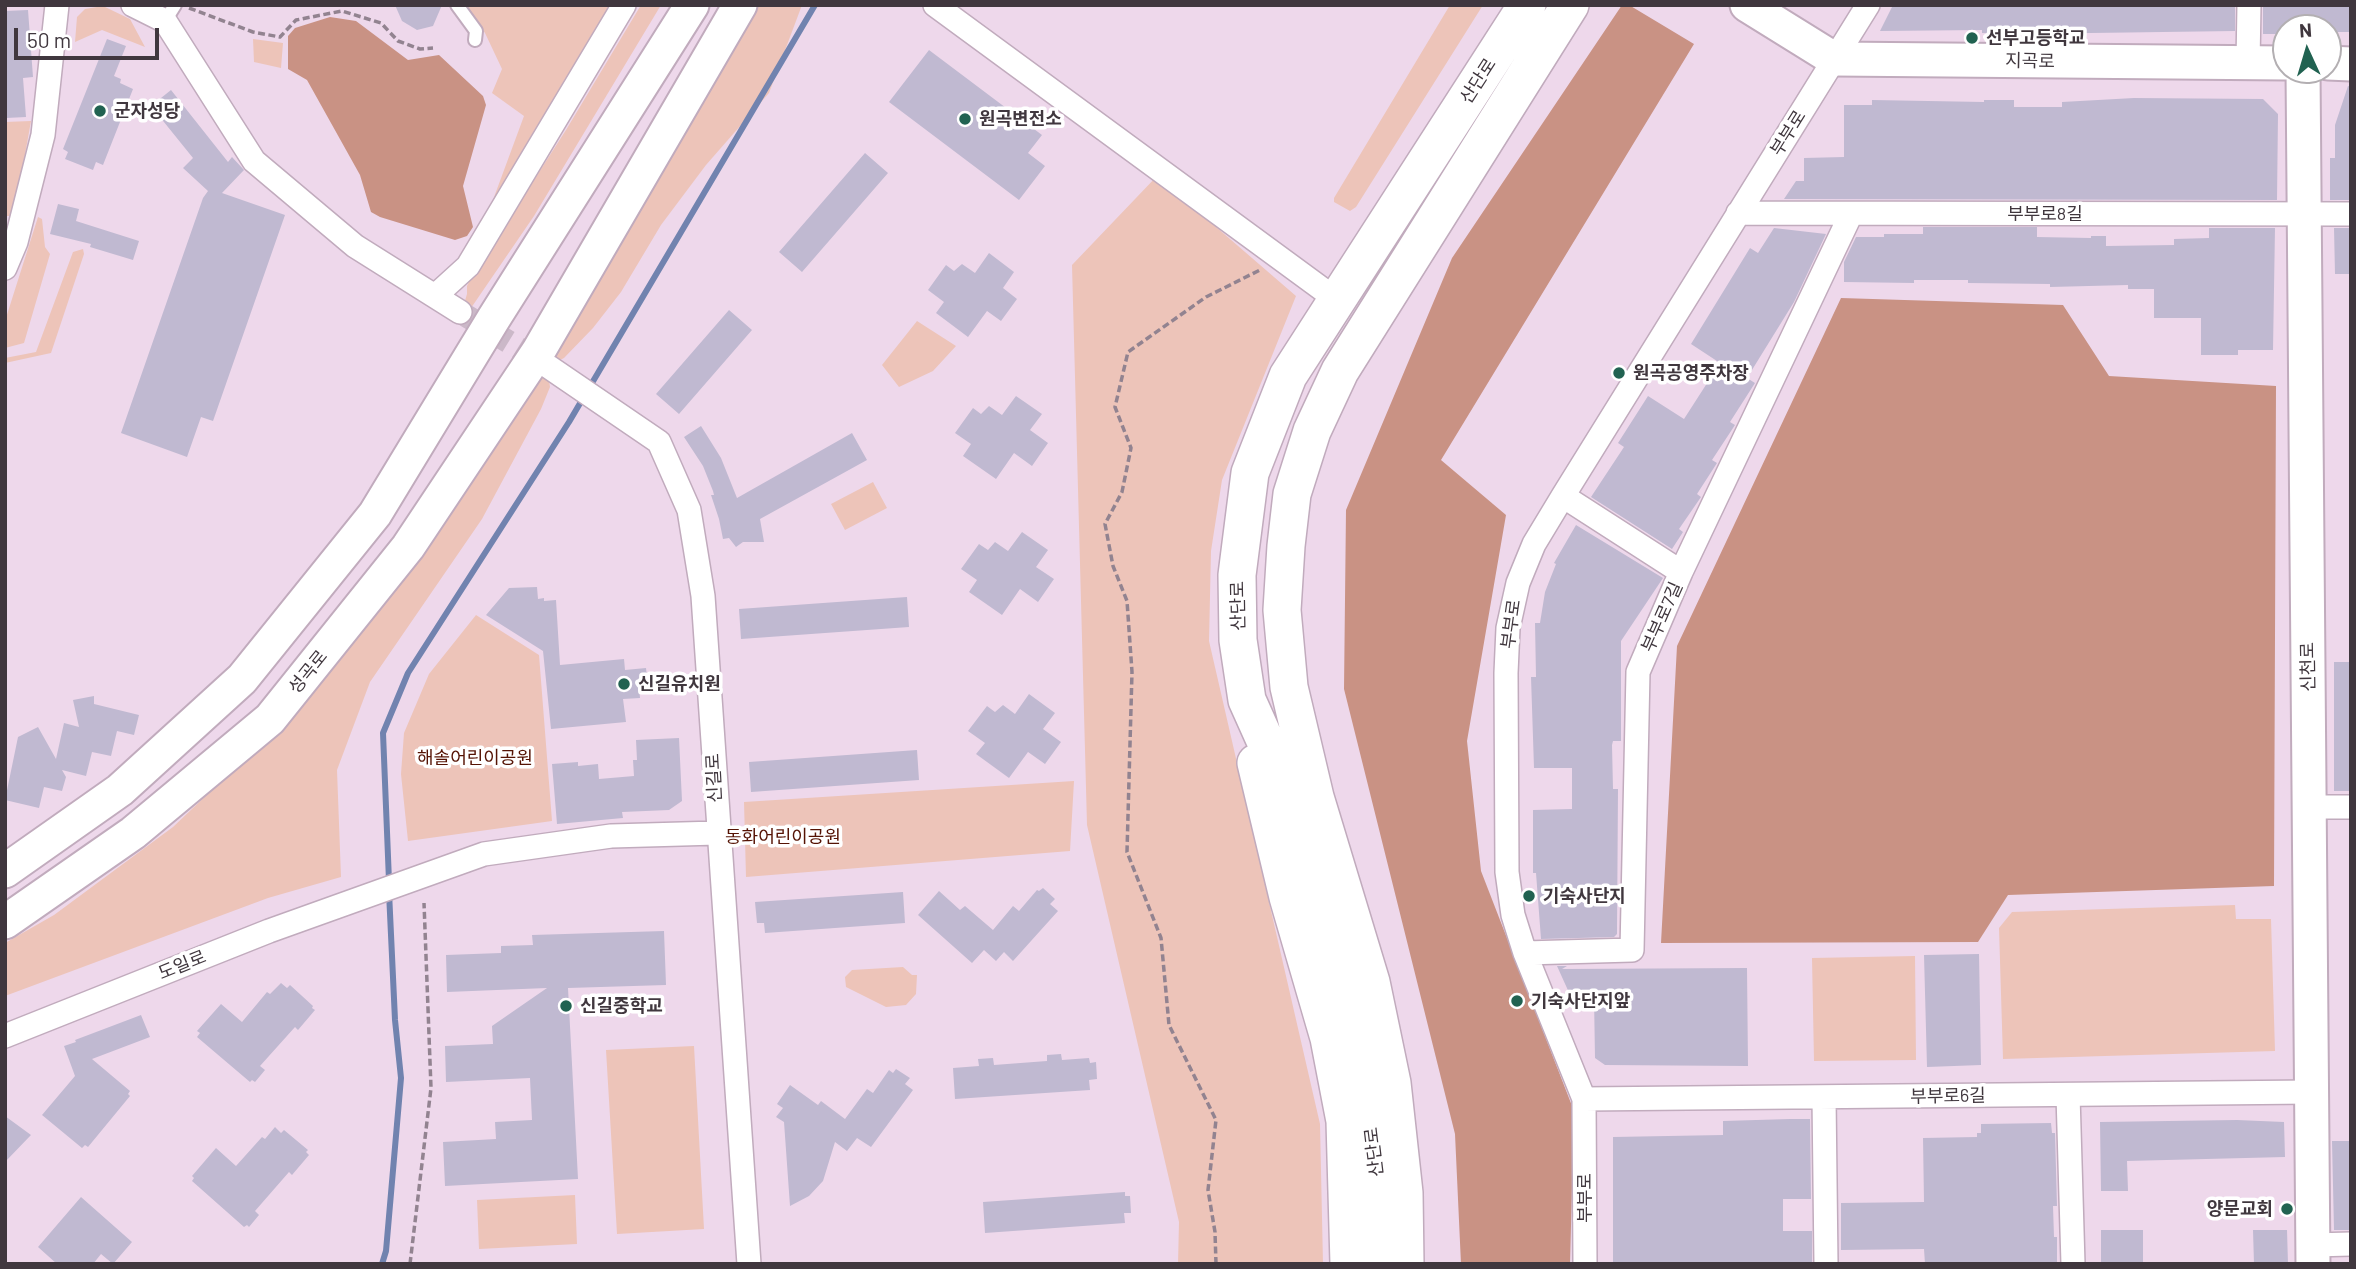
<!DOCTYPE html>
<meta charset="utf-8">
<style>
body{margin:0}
#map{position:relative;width:2356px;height:1269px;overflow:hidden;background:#eed8eb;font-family:Barlow,sans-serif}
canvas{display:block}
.frame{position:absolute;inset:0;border:7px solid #40373e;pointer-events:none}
.north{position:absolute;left:2272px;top:14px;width:70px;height:70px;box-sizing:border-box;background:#fff;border:2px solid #b3afb2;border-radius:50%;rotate:356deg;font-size:19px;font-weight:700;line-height:28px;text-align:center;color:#40373e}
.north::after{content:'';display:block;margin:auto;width:24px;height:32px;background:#216251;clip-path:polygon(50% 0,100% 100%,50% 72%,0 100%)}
.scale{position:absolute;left:14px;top:28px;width:145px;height:32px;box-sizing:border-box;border:4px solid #40373e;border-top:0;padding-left:9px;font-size:21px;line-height:24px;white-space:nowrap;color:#40373e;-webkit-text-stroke:5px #fff;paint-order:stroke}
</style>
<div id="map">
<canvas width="2356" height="1269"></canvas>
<div class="frame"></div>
<div class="north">N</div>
<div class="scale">50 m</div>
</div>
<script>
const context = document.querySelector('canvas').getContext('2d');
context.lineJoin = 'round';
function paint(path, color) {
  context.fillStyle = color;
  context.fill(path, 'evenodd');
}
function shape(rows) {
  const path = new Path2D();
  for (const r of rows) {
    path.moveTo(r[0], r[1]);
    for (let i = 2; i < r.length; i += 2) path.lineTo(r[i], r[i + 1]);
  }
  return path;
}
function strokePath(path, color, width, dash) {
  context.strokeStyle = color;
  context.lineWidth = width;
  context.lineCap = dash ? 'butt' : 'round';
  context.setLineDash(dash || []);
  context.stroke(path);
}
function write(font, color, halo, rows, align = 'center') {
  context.font = font + ' Barlow,"Noto Sans KR",sans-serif';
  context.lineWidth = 7;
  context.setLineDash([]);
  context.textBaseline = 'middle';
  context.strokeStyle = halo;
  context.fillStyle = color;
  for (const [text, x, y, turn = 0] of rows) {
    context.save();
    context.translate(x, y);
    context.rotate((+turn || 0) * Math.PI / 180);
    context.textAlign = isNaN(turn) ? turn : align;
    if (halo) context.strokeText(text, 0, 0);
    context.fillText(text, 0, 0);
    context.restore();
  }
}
paint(shape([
 [465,5,612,5,490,208,524,116,492,93,502,69,485,33],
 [641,5,661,5,534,216,471,308,464,304,467,294,467,286,471,278,566,130],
 [759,5,802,5,769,93,706,165,661,225,621,292,593,328,564,358,554,363,548,374,550,387,541,409,482,519,370,682,337,770,341,877,268,898,5,996,5,943,54,915,173,827,294,712,645,197],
 [1450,5,1483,5,1356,207,1350,211,1334,202,1334,198],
 [103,6,130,19,145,47,102,30,75,42,77,17,85,9],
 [253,39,283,43,281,68,254,62],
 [31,121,14,216,5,216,5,122],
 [1157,176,1296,296,1222,480,1211,551,1209,641,1320,1124,1323,1264,1178,1264,1179,1222,1087,825,1072,265],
 [38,217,42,219,45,247,50,254,24,343,5,348,5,321],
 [83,249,84,254,51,353,5,363,5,358,36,352,73,252],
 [917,321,956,346,933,371,899,387,882,365],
 [873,482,887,508,845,530,831,504],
 [476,615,539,655,552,821,408,841,401,774,404,733,429,674],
 [1074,781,1070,851,746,877,744,802],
 [2235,905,2236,919,2271,919,2275,1051,2003,1059,1999,928,2012,912],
 [1915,956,1916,1060,1814,1061,1812,958],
 [903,967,912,975,917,975,916,994,906,1005,886,1007,846,987,845,977,852,970],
 [694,1046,704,1229,617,1234,606,1050],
 [575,1195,577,1244,479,1249,477,1200]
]), '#edc4b9');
paint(shape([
 [1622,5,1629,5,1694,44,1441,460,1506,515,1467,741,1481,871,1574,1111,1570,1264,1461,1264,1455,1134,1344,689,1346,510,1452,258],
 [330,17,356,21,408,60,439,55,483,96,486,105,463,186,473,227,467,236,455,240,380,217,371,212,360,175,307,80,288,69,288,36,295,28],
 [1841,298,2063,305,2109,376,2276,386,2274,886,2008,895,1978,942,1661,943,1677,646]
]), '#c99284');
strokePath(shape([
 [389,881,383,733,408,673,569,422,815,5],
 [382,1264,386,1251,401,1078,395,1020,389,892]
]), '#7183af', 6);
paint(shape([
 [395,5,442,5,433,26,417,30,402,21],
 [1893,5,2235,5,2235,31,2019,34,1982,33,1982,30,1880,31],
 [2263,5,2351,5,2351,32,2328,32,2328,28,2286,28,2286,34,2263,34],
 [28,10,33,77,23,78,26,117,6,118,5,11],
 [107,39,126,46,114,76,121,79,120,83,133,89,103,165,96,162,93,170,65,159,68,152,63,149],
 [929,50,1042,135,1028,153,1045,166,1019,200,889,102],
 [2348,86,2351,87,2351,200,2330,200,2330,158,2335,158,2335,125],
 [171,90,228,162,232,157,244,170,222,193,285,215,213,421,201,417,187,457,121,433,203,198,208,191,183,168,193,158,151,106],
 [2134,98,2263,99,2278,114,2277,200,1784,199,1796,181,1804,181,1804,158,1844,157,1844,105,1872,105,1872,100,1984,102,1984,100,2014,100,2014,107,2062,107,2062,102],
 [865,153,888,173,802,272,779,252],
 [58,204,79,209,76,221,139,241,133,260,90,247,91,244,50,234],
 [1923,227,2037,227,2037,237,2091,238,2091,236,2106,236,2106,246,2174,245,2174,239,2209,238,2209,228,2275,228,2273,350,2238,350,2238,355,2201,355,2201,318,2154,318,2154,289,2128,289,2128,285,2050,287,2050,284,1968,283,1968,280,1914,280,1914,283,1844,282,1844,262,1856,237,1884,237,1884,234,1923,234],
 [1774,228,1826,234,1794,302,1747,378,1755,383,1730,422,1735,425,1712,460,1717,463,1697,494,1701,497,1679,529,1683,532,1672,549,1591,497,1624,447,1618,443,1648,396,1684,419,1720,363,1691,344,1750,248,1758,253],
 [2334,228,2351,228,2351,274,2335,274],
 [989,253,1014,272,1003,288,1017,299,1001,321,987,311,968,337,936,313,944,302,928,290,946,265,954,271,962,264,975,273],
 [729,310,752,330,679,414,656,394],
 [1016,396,1042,414,1030,430,1048,443,1032,466,1014,453,996,479,963,456,971,444,955,433,973,408,981,414,989,406,1002,415],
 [701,426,721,458,737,498,852,433,867,460,760,519,764,542,743,542,736,547,729,538,723,539,719,519,711,495,714,495,713,491,703,466,684,437],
 [1576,525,1663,578,1621,641,1621,741,1613,741,1612,745,1613,789,1618,789,1617,934,1614,937,1541,939,1536,873,1533,873,1533,810,1572,809,1572,768,1534,768,1531,677,1536,677,1535,623,1540,623,1545,592,1556,564,1554,563],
 [1022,532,1048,550,1036,567,1054,579,1038,602,1020,589,1002,615,969,592,977,580,961,569,979,544,988,550,995,542,1008,551],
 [537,587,538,599,544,598,544,601,556,600,560,665,624,659,625,670,646,668,648,686,639,687,640,698,623,699,626,722,551,729,543,651,486,615,509,588],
 [907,597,909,627,741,639,739,609],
 [2334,662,2351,662,2351,791,2334,791],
 [1029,694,1055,713,1043,729,1061,742,1045,764,1028,752,1009,778,976,754,985,743,968,731,987,706,995,712,1003,705,1015,714],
 [94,696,94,704,139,715,134,735,117,731,111,756,92,752,86,776,62,770,66,777,62,791,44,787,39,808,5,800,18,737,38,727,56,759,64,723,79,727,73,700],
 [679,738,682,801,669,810,622,812,623,818,557,824,552,764,578,762,578,766,598,764,599,779,634,776,633,760,637,760,636,740],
 [917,750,919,780,751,792,749,762],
 [1043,888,1055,899,1050,904,1058,911,1013,961,1004,952,996,961,984,950,972,963,918,915,939,891,960,910,965,906,993,930,1013,906,1019,911,1037,890,1039,891],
 [903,892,905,923,765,933,764,923,757,923,755,902],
 [664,931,666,985,568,988,578,1179,445,1186,443,1142,496,1139,495,1122,532,1120,530,1078,446,1082,445,1046,493,1044,492,1026,547,988,447,992,446,955,501,953,501,946,533,945,532,935],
 [1979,954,1981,1065,1927,1067,1924,955],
 [1557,966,1567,966,1562,969,1747,968,1748,1066,1605,1065,1595,1058,1594,997,1571,997],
 [281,983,287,988,290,985,313,1006,312,1008,315,1010,298,1030,295,1027,260,1066,265,1070,255,1082,252,1080,250,1082,197,1037,200,1033,197,1031,221,1004,242,1022,267,992,270,994],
 [141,1015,150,1037,92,1059,130,1091,128,1094,130,1096,88,1147,85,1145,82,1148,42,1115,75,1076,64,1046,76,1042,75,1040],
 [1061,1054,1062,1060,1089,1058,1090,1063,1096,1062,1097,1079,1089,1080,1090,1090,955,1099,953,1068,979,1066,978,1059,993,1058,994,1065,1047,1061,1047,1055],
 [896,1069,910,1078,905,1084,913,1090,871,1147,857,1138,847,1151,835,1142,823,1181,809,1196,790,1206,784,1122,776,1117,783,1108,777,1104,790,1085,818,1105,821,1101,845,1119,867,1089,873,1093,889,1070,893,1073],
 [5,1116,31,1135,5,1162],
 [1790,1119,1810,1119,1811,1199,1783,1199,1783,1231,1812,1231,1812,1264,1613,1264,1613,1137,1723,1135,1723,1121],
 [2237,1120,2284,1122,2285,1157,2127,1161,2128,1191,2101,1191,2100,1122],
 [2051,1123,2052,1133,2055,1133,2057,1206,2053,1206,2054,1237,2057,1237,2057,1264,1925,1264,1924,1249,1841,1250,1841,1203,1924,1202,1923,1138,1977,1137,1977,1133,1981,1133,1981,1124],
 [275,1127,281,1133,284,1130,308,1150,306,1152,309,1155,292,1175,289,1172,255,1211,259,1215,249,1227,247,1225,244,1227,192,1181,194,1178,192,1176,216,1148,236,1166,262,1137,265,1139],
 [2332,1141,2351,1141,2351,1230,2334,1230],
 [1125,1192,1125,1196,1130,1196,1131,1213,1124,1213,1125,1223,985,1233,983,1202],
 [81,1197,132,1242,113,1264,101,1254,93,1264,57,1264,38,1247],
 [2101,1230,2143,1230,2143,1264,2101,1264],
 [2253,1230,2287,1230,2288,1264,2254,1264]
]), '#c0b9d1');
strokePath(shape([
 [460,312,546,365]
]), '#cbb8c8', 23, [23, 11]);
const lane = shape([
 [457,5,476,31,475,40],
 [165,21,175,5]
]);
const street = shape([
 [133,5,165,21,254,161,355,246,460,312],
 [935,5,1337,300],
 [2248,63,2249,5],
 [1738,213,2351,214],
 [5,268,16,242,43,135,57,5],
 [435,296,468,266,624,5],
 [549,367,659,442,689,510,703,596,749,1264],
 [1563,496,1681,572],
 [2309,807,2351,807],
 [1525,953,1632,950,1638,672,1681,572,1851,214],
 [5,1036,269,931,484,854,611,836,717,833],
 [2068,1095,2073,1264],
 [1824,1097,1826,1264],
 [1584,1099,2312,1092],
 [2313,1245,2351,1244],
 [1585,1264,1584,1099,1525,953,1513,915,1507,872,1506,673,1508,628,1518,583,1534,544,1563,496,1868,5]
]);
const secondary = shape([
 [1747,5,1834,59,2286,63],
 [2328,63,2351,64],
 [2303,70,2313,1264],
 [5,871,120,790,242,679,375,514,494,318,692,5],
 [5,922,133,833,270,719,408,547,538,352,740,5]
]);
const primary = shape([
 [1256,763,1288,897,1329,1038,1345,1121,1349,1264],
 [1379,1264,1377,1167,1357,1037,1291,798,1247,700,1238,640,1237,575,1250,473,1288,376,1527,5],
 [1405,1264,1404,1193,1392,1083,1371,982,1315,797,1289,687,1282,610,1286,546,1292,494,1312,431,1340,371,1570,5]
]);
strokePath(lane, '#c1abbd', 16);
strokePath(street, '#c1abbd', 26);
strokePath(secondary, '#c1abbd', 37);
strokePath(primary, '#c1abbd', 40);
strokePath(shape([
 [189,8,253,32,280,37,296,20,342,11,381,23,398,41,420,49,433,48],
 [410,1264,431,1088,424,903],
 [1216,1264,1215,1232,1208,1190,1216,1120,1169,1025,1161,938,1127,852,1132,672,1127,601,1113,566,1105,524,1122,492,1131,448,1115,407,1128,352,1206,297,1260,270]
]), '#928390', 3.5, [7, 3.5]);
strokePath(lane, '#fff', 12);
strokePath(street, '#fff', 23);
strokePath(secondary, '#fff', 33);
strokePath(primary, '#fff', 37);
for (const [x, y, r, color] of [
 [1972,38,7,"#216251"],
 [100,111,7,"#216251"],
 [965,119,7,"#216251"],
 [1619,373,7,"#216251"],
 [624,684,7,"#216251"],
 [1529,896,7,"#216251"],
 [1517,1001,7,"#216251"],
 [566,1006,7,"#216251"],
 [2287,1209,7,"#216251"]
]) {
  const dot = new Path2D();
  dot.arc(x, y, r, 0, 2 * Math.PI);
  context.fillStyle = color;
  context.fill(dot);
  strokePath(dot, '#fff', 2.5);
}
write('bold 18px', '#40373e', '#fff', [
 ["선부고등학교",1986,38],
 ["군자성당",114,111],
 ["원곡변전소",979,119],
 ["원곡공영주차장",1633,373],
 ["신길유치원",638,684],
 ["기숙사단지",1543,896],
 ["기숙사단지앞",1531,1001],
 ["신길중학교",580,1006],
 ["양문교회",2273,1209,"right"]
], 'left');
write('18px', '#40373e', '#fff', [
 ["지곡로",2030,61,1],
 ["산단로",1478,81,-57],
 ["부부로",1788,133,-58],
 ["부부로8길",2045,214],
 ["산단로",1238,606,-91],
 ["부부로7길",1662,617,-66],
 ["부부로",1511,624,-82],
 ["신천로",2308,667,-91],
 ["성곡로",308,672,-51],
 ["신길로",714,778,-93],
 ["도일로",182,965,-22],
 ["부부로6길",1948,1096,-1],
 ["산단로",1374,1152,-97],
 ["부부로",1585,1198,-90]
]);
write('18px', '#551304', '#fff', [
 ["해솔어린이공원",475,758],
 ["동화어린이공원",783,837]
]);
</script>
